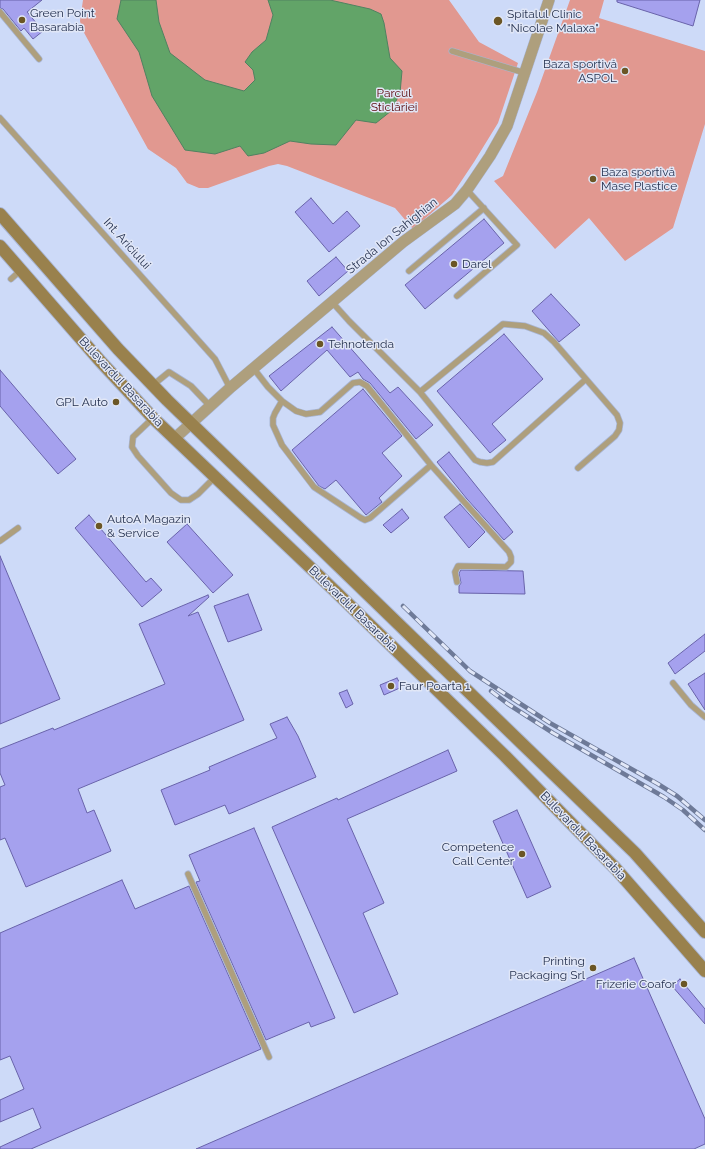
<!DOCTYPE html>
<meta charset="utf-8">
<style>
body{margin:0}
canvas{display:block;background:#cddaf8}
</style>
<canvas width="705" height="1149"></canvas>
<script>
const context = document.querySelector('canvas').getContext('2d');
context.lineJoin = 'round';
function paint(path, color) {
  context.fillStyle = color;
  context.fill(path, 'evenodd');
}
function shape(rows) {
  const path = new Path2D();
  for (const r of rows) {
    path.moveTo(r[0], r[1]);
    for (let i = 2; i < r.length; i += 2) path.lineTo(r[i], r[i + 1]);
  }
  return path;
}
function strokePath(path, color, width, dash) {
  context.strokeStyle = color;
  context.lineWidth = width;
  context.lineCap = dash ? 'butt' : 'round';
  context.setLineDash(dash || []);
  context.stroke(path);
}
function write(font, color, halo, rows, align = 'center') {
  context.font = font + ' Raleway,sans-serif';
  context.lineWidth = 3;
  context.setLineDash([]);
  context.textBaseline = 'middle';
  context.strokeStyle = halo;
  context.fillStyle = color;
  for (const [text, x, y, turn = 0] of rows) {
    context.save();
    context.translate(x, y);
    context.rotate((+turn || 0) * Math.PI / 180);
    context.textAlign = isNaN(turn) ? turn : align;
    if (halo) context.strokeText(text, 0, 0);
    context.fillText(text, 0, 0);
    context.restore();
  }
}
paint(shape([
 [83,0,449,0,479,42,518,63,498,123,474,162,452,195,413,229,395,208,287,166,278,164,269,166,208,188,199,188,187,183,176,168,148,149,82,29,80,21],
 [570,0,604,0,599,18,705,51,705,124,673,228,625,261,589,218,555,249,494,181,503,176,537,92]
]), '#e19890');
const water = shape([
 [121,0,156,0,159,22,170,53,205,80,244,91,255,80,253,70,245,62,252,52,266,40,273,15,268,0,330,0,370,9,381,14,384,23,390,58,402,71,400,93,391,111,376,123,356,120,336,145,311,144,290,141,264,153,248,156,240,146,215,154,185,150,152,96,139,52,117,19,121,0]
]);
paint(water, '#62a468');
strokePath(water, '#508261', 1);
const building = shape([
 [0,0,42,0,27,12,43,31,33,39,24,28,21,31,3,9,0,8,0,0],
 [617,0,700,0,693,26,617,2,617,0],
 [311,198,333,224,347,211,360,226,329,252,295,212,311,198],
 [484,219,504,243,425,309,405,285,484,219],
 [336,257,348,271,319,296,307,281,336,257],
 [551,294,580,325,559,342,532,311,551,294],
 [332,327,390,393,398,387,433,425,416,439,370,383,363,379,358,372,350,377,327,350,281,391,269,376,332,327],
 [504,334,543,379,492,424,506,440,490,453,437,391,504,334],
 [0,370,76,459,58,474,0,406,0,370],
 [363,389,402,436,382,453,402,476,379,498,382,502,366,515,336,480,325,489,319,486,292,450,363,389],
 [449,452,513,532,504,540,467,499,437,462,449,452],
 [460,504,485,532,469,548,444,517,460,504],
 [402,509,409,518,391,533,383,525,402,509],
 [89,515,146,582,151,578,162,590,142,607,75,528,89,515],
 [187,524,233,575,213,593,167,542,187,524],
 [0,556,60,699,0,724,0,556],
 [461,570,523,571,525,594,459,593,459,586,461,583,459,573,461,570],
 [248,594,262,630,228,642,214,606,248,594],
 [208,595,209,597,188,616,198,612,244,720,78,789,87,813,94,810,111,851,26,887,5,838,0,840,0,787,5,785,0,773,0,749,53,728,54,730,165,684,139,624,208,595],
 [705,634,705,651,675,674,668,663,705,634],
 [705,673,705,710,688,684,705,673],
 [397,678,402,687,384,695,380,685,397,678],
 [347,690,353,704,346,708,339,693,347,690],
 [287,717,298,736,316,777,229,814,225,805,175,825,161,790,210,770,209,767,277,738,270,724,287,717],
 [448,750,457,771,347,819,384,903,363,913,398,994,354,1013,272,827,337,798,338,800,448,750],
 [517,810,551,887,527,898,493,821,517,810],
 [254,828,335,1018,311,1027,309,1022,266,1040,196,882,200,881,189,855,254,828],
 [122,880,135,909,189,886,261,1049,31,1149,0,1149,0,1147,41,1128,33,1108,0,1122,0,1100,24,1089,10,1056,0,1060,0,933,122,880],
 [634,958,705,1119,705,1144,694,1149,196,1149,634,958],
 [680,979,705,1009,705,1024,672,986,680,979]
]);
paint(building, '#a5a1ee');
strokePath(building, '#6963aa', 1);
const lane = shape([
 [0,12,39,59],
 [452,51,525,73],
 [0,118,215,359,230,388],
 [409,271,484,208],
 [11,279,21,270],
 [457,296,517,245,467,190],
 [332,302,349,321,420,392,475,460,480,462,487,463,493,462,586,379],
 [254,369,268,387,282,401,275,413,273,418,273,425,282,445,314,487,361,518,365,520,370,518,431,465],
 [153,385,169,372,191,386,210,406],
 [420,392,503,324,525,326,544,333,554,342,617,415,620,423,619,430,615,436,578,468],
 [282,401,296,411,306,414,320,412,353,383,360,382,367,386,431,465,509,552,511,557,511,562,506,567,458,566,455,572,457,582],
 [153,418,133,437,132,447,138,456,171,493,181,500,189,500,198,494,215,477],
 [0,541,18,528],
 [673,683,691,705,705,717],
 [188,874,269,1057]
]);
const street = shape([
 [175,438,230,388,403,242,455,204,467,190,490,156,507,126,549,0]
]);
const secondary = shape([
 [0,214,118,349,167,400,635,853,705,932],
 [0,246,101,362,153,418,335,591,505,756,616,869,705,971]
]);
strokePath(lane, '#a8b5d3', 7);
strokePath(street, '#a8b5d3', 12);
strokePath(secondary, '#a8b5d3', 14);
strokePath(lane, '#ae9f7d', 5.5);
strokePath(street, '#ae9f7d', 11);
strokePath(secondary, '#99814d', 12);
const rail = shape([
 [403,606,470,671,550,723,658,784,677,796,705,820],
 [491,691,508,704,553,733,664,797,683,810,705,830]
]);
strokePath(rail, '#6e7a98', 4.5);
strokePath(rail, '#e1e7f7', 3, [9]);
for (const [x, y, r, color] of [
 [22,20,4,"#6b5625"],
 [498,21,5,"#6b5625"],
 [625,71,4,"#6b5625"],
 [593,179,4,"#6b5625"],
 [454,264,4,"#6b5625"],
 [320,344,4,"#6b5625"],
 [116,402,4,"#6b5625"],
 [99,526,4,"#6b5625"],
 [391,686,4,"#6b5625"],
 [522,854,4,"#6b5625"],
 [593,968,4,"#6b5625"],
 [684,984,4,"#6b5625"]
]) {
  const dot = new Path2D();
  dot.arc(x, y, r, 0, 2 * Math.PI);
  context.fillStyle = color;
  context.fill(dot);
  strokePath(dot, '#e1e7f7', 1.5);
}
write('12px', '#273351', '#e1e7f7', [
 ["Green Point",30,13],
 ["Basarabia",30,27],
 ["Spitalul Clinic",507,14],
 ["\"Nicolae Malaxa\"",507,28],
 ["Baza sportivă",617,64,"right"],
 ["ASPOL",617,78,"right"],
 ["Baza sportivă",601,172],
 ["Mase Plastice",601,186],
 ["Darel",462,264],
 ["Tehnotenda",328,344],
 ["GPL Auto",108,402,"right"],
 ["AutoA Magazin",107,519],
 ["& Service",107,533],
 ["Faur Poarta 1",399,686],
 ["Competence",514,847,"right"],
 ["Call Center",514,861,"right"],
 ["Printing",585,961,"right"],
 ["Packaging Srl",585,975,"right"],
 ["Frizerie Coafor",676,984,"right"]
], 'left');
write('12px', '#580609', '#e1e7f7', [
 ["Parcul",394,93],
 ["Sticlăriei",394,107]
]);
write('12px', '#273351', '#e1e7f7', [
 ["Strada Ion Sahighian",392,236,-39],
 ["Int. Ariciului",127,244,48],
 ["Bulevardul Basarabia",121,382,47],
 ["Bulevardul Basarabia",353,609,44],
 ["Bulevardul Basarabia",583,836,46]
]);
</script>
